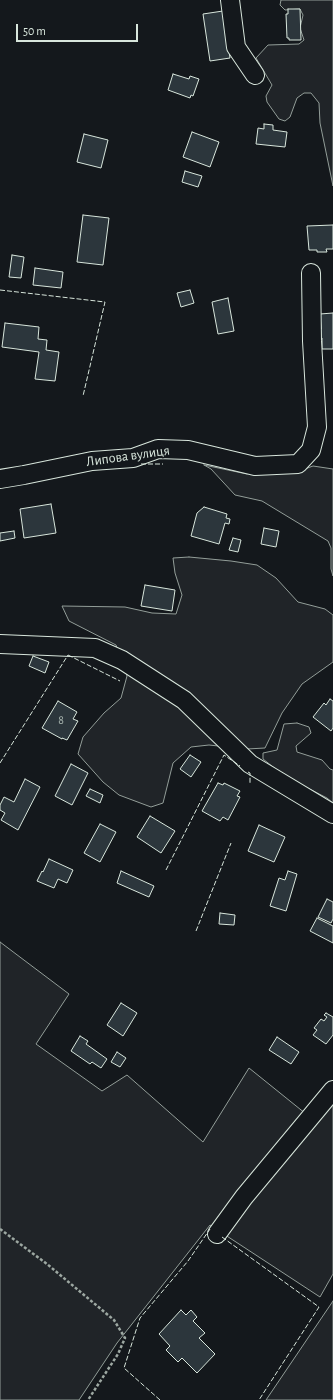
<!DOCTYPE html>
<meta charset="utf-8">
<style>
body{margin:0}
#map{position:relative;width:333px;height:1400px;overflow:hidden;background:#14181c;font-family:"Alegreya Sans",sans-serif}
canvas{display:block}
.scale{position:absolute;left:16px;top:24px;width:122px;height:18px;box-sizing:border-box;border:2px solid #d8e6dc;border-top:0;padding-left:5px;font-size:12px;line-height:14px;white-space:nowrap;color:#d8e6dc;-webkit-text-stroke:3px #14181c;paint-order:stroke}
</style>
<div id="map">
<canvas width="333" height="1400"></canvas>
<div class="scale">50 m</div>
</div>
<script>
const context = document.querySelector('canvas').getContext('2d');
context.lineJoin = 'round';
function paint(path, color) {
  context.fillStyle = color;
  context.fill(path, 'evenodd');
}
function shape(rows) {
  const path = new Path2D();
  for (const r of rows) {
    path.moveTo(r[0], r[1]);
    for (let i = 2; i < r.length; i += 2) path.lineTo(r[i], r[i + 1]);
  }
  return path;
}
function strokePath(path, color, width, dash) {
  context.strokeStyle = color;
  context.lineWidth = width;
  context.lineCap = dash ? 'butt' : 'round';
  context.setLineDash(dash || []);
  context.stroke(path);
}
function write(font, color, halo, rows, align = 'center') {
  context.font = font + ' "Alegreya Sans",sans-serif';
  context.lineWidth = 3;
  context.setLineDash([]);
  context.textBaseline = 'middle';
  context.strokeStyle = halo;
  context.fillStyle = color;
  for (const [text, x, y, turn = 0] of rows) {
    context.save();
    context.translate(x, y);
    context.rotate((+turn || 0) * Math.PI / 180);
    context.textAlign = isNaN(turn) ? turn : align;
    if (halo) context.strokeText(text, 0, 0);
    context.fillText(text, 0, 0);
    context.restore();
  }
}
const green = shape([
 [281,0,333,0,333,186,320,123,319,103,311,93,304,93,297,98,290,117,285,121,279,119,267,102,266,96,272,85,256,58,268,45,299,44,304,40,300,28,303,15,300,9,285,10,280,5,281,0],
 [204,465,247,474,258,469,302,470,313,466,333,469,333,576,331,569,331,548,328,541,262,501,235,495,211,469,204,465],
 [189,557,231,561,257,565,276,578,298,602,325,609,333,615,333,662,302,684,282,713,265,748,247,749,209,745,191,747,173,763,163,803,151,807,119,795,103,782,78,754,83,737,104,713,121,698,127,676,116,645,69,621,62,606,125,607,152,613,176,614,182,595,175,573,173,558,189,557],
 [297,723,309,727,311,733,296,746,297,752,322,760,330,769,333,770,333,803,327,798,286,777,263,759,263,753,277,750,284,724,297,723],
 [0,942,69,994,36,1044,102,1091,127,1075,203,1142,249,1068,316,1122,333,1102,333,1274,320,1297,210,1225,117,1343,79,1400,0,1400,0,942],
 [333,1301,333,1400,266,1400,333,1301]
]);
paint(green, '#202428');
strokePath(green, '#939e99', 1);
const building = shape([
 [288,9,300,9,301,40,289,40,289,38,287,38,286,14,288,14,288,9],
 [223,11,230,58,210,61,203,14,223,11],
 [173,74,189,79,190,76,199,79,193,96,191,95,190,98,168,90,173,74],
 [264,124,273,125,273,130,287,132,285,147,256,144,258,128,264,129,264,124],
 [192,132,219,142,210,167,183,157,192,132],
 [84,134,108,140,101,168,77,162,84,134],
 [185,171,202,176,198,187,182,182,185,171],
 [83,215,109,218,103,265,77,262,83,215],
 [333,225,333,249,326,249,327,252,317,252,317,250,309,250,307,226,333,225],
 [12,255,24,257,21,278,9,277,12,255],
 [35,268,63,272,61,288,33,285,35,268],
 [190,290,194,303,181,307,177,293,190,290],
 [228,298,234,331,218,334,212,302,228,298],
 [333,313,333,349,322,349,322,338,319,338,318,329,321,329,320,314,333,313],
 [5,323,39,327,38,339,47,340,46,350,59,352,55,381,35,379,39,352,2,347,5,323],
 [51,504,56,533,24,538,20,509,51,504],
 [204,507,227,514,226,518,230,519,229,524,225,523,219,544,191,536,197,513,204,507],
 [264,528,279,531,276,547,261,544,264,528],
 [14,531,15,538,0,541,0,533,14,531],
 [233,538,241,540,238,552,229,550,233,538],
 [145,585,175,590,172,611,141,606,145,585],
 [33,656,49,662,45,673,29,666,33,656],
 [330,699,333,701,333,728,331,731,313,717,324,703,326,705,330,699],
 [58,701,77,712,73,719,78,721,67,740,62,738,62,739,42,728,58,701],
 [190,755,201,762,191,777,180,769,190,755],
 [71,764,88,773,72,805,55,796,71,764],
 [25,779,40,787,18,830,1,820,5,813,0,810,0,805,4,797,14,802,25,779],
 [218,783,223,785,224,783,240,791,237,796,240,797,228,820,223,817,220,821,202,811,218,783],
 [90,789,103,795,100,803,86,796,90,789],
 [150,816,175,831,161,853,137,837,150,816],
 [100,824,116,832,100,862,84,853,100,824],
 [259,825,285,837,274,862,248,851,259,825],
 [49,859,73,870,67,883,58,879,54,888,37,881,42,871,43,872,49,859],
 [121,871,154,886,149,897,117,883,121,871],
 [288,871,297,874,286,911,270,906,279,878,285,880,288,871],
 [327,899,333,902,333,919,331,923,318,917,327,899],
 [220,913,235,915,234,925,219,924,220,913],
 [317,918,333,926,333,943,310,931,317,918],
 [121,1003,137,1013,123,1036,107,1025,121,1003],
 [326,1013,333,1017,333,1035,326,1044,313,1035,317,1030,314,1028,321,1019,324,1021,327,1017,324,1015,326,1013],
 [80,1036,88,1041,86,1044,107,1059,101,1068,92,1062,90,1064,71,1051,80,1036],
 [277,1037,299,1052,291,1064,269,1050,277,1037],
 [117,1052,126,1058,120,1067,111,1062,117,1052],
 [181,1310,186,1315,191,1310,197,1317,193,1321,205,1333,199,1338,215,1354,197,1373,182,1358,178,1362,166,1350,170,1346,159,1334,181,1310]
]);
paint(building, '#2c363c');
strokePath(building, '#d8e6dc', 1);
const minor = shape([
 [230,0,236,47,255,75],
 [0,479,24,475,92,461,133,458,158,449,188,450,255,466,298,464,311,450,317,427,312,341,311,273],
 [0,644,95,648,122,660,184,700,250,764,333,814],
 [217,1234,244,1197,333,1090]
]);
strokePath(minor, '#d8e6dc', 20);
strokePath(shape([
 [0,1229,47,1264,114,1320,125,1338,118,1354,88,1400]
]), '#9da8a2', 2.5, [3, 2]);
strokePath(minor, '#14181c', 18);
strokePath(shape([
 [0,290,105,302,83,396],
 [141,464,163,464],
 [68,655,120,681],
 [0,763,68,655],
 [248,772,250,773,250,783],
 [166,870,224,755,240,766],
 [196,931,231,843],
 [222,1237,319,1307,259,1400],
 [160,1400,124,1368,140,1318,188,1261,210,1229]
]), '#d8e6dc', 1, [5, 2]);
write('12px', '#adbab4', null, [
 ["8",61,720]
]);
write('14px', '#d8e6dc', '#14181c', [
 ["Липова вулиця",128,456,-8]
]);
</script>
